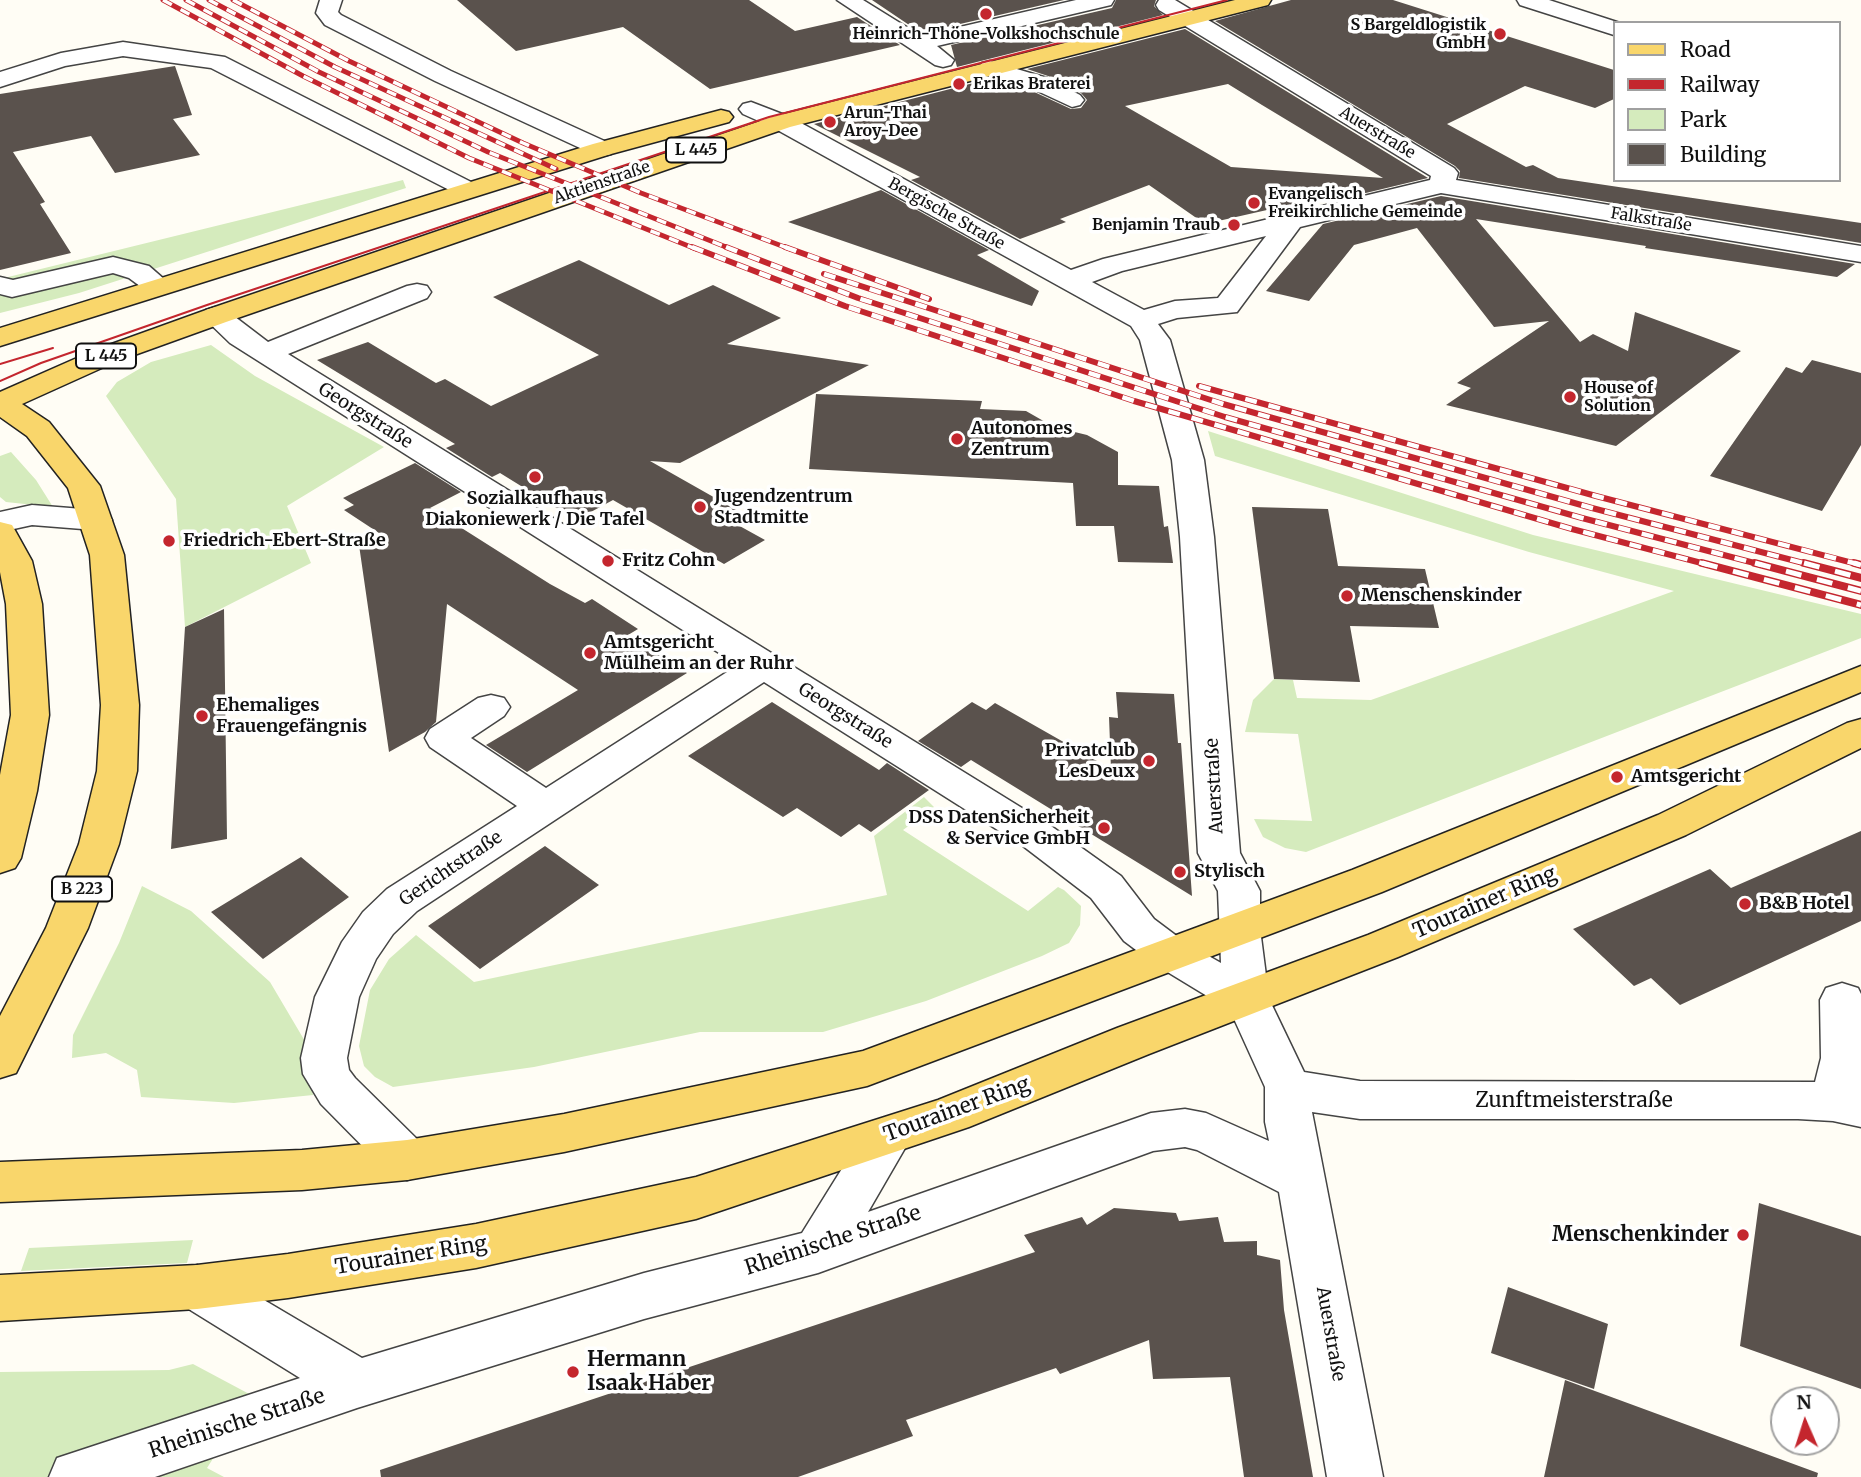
<!DOCTYPE html>
<meta charset="utf-8">
<style>
body{margin:0}
#map{position:relative;width:1861px;height:1477px;overflow:hidden;background:#fffdf5;font-family:Merriweather,serif}
canvas{display:block}
.legend{position:absolute;left:1613px;top:21px;width:228px;height:161px;box-sizing:border-box;background:#fff;border:2px solid #a0a0a0;margin:0;padding:9px 12px;list-style:none;font-size:21px;color:#111}
.legend li{display:flex;align-items:center;gap:14px;height:35px}
.legend b{width:35px;border:2px solid #a0a0a0}
.north{position:absolute;left:1770px;top:1386px;width:70px;height:70px;box-sizing:border-box;background:#fff;border:2px solid #a0a0a0;border-radius:50%;rotate:357deg;font-size:19px;font-weight:700;line-height:28px;text-align:center;color:#111}
.north::after{content:'';display:block;margin:auto;width:24px;height:32px;background:#c4262e;clip-path:polygon(50% 0,100% 100%,50% 72%,0 100%)}
</style>
<div id="map">
<canvas width="1861" height="1477"></canvas>
<ul class="legend">
<li><b style="height:9px;background:#f9d66b"></b>Road</li>
<li><b style="height:9px;background:#c4262e"></b>Railway</li>
<li><b style="height:19px;background:#d5ebbd"></b>Park</li>
<li><b style="height:19px;background:#5a524d"></b>Building</li>
</ul>
<div class="north">N</div>
</div>
<script>
const context = document.querySelector('canvas').getContext('2d');
context.lineJoin = 'round';
function paint(path, color) {
  context.fillStyle = color;
  context.fill(path, 'evenodd');
}
function shape(rows) {
  const path = new Path2D();
  for (const r of rows) {
    path.moveTo(r[0], r[1]);
    for (let i = 2; i < r.length; i += 2) path.lineTo(r[i], r[i + 1]);
  }
  return path;
}
function strokePath(path, color, width, dash) {
  context.strokeStyle = color;
  context.lineWidth = width;
  context.lineCap = dash ? 'butt' : 'round';
  context.setLineDash(dash || []);
  context.stroke(path);
}
function write(font, color, halo, rows, align = 'center') {
  context.font = font + ' Merriweather,serif';
  context.lineWidth = 7;
  context.setLineDash([]);
  context.textBaseline = 'middle';
  context.strokeStyle = halo;
  context.fillStyle = color;
  for (const [text, x, y, turn = 0] of rows) {
    context.save();
    context.translate(x, y);
    context.rotate((+turn || 0) * Math.PI / 180);
    context.textAlign = isNaN(turn) ? turn : align;
    if (halo) context.strokeText(text, 0, 0);
    context.fillText(text, 0, 0);
    context.restore();
  }
}
paint(shape([
 [403,180,406,188,79,293,0,313,0,279],
 [211,345,255,376,384,447,287,506,311,563,185,627,176,499,106,396,117,382,151,362],
 [1208,431,1533,535,1861,614,1861,638,1306,852,1285,848,1263,837,1254,819,1312,821,1298,734,1245,732,1253,700,1274,679,1293,680,1297,698,1371,700,1674,591,1529,552,1215,456],
 [11,452,36,480,53,507,6,502,0,497,0,456],
 [924,797,934,807,903,830,1028,911,1058,887,1064,890,1081,906,1080,925,1069,943,1042,956,926,1001,823,1032,700,1032,534,1067,393,1087,375,1077,364,1066,359,1046,370,990,389,959,416,935,474,982,887,895,874,836],
 [142,886,191,911,270,982,309,1048,313,1095,234,1103,141,1097,137,1070,106,1053,72,1058,73,1035,119,943],
 [193,1240,187,1263,21,1271,29,1248],
 [193,1364,253,1396,207,1468,224,1477,0,1477,0,1372,169,1370]
]), '#d5ebbd');
paint(shape([
 [457,0,749,0,795,31,857,17,900,45,710,89,623,27,516,51],
 [872,0,1064,0,921,33],
 [1116,0,1156,0,1154,6,1163,15,957,67,951,45,1112,8],
 [1291,0,1393,0,1614,70,1614,99,1595,108,1525,86,1447,124,1526,167,1533,165,1558,178,1861,223,1861,243,1459,178,1460,171,1455,166,1215,21],
 [1185,29,1428,178,1345,198,1351,191,1205,224,1149,185,1060,219,1066,222,1020,239,911,180,920,177,814,124,989,79,1030,90,1071,109,1081,108,1087,100,1081,93,1048,76,1027,69],
 [1228,84,1262,105,1383,178,1231,167,1125,106],
 [175,66,192,115,173,119,200,155,115,173,91,136,13,152,45,202,40,204,71,253,0,270,0,94],
 [881,190,989,250,977,255,1039,291,1032,306,788,222],
 [1441,196,1855,264,1837,277,1645,248,1646,246,1476,219,1580,342,1593,334,1628,351,1635,312,1741,351,1616,446,1446,405,1471,388,1457,383,1549,321,1494,327,1417,228,1354,245,1309,301,1266,291,1323,224],
 [579,260,669,305,713,285,781,318,727,344,869,365,680,463,650,461,740,512,727,519,765,540,724,564,613,500,576,520,500,473,492,477,446,448,455,444,317,360,368,342,436,383,445,379,491,406,599,355,493,297],
 [1812,360,1861,373,1861,445,1822,511,1710,476,1786,367,1802,373],
 [816,394,982,401,980,409,1026,411,1054,427,1087,435,1118,452,1118,485,1159,486,1164,527,1168,526,1173,563,1118,562,1114,526,1076,526,1073,483,809,469],
 [415,463,461,492,430,508,550,584,585,603,592,599,638,629,628,635,687,673,527,772,486,745,578,690,447,604,436,722,425,732,389,752,359,545,382,535,344,510,354,505,343,498],
 [1252,507,1328,509,1338,566,1425,569,1439,628,1350,626,1360,682,1274,679],
 [224,609,227,839,171,849,185,627],
 [1116,692,1174,694,1178,743,1181,743,1192,896,971,760,961,767,918,741,972,702,986,710,995,703,1111,769,1109,717,1118,718],
 [772,702,879,770,887,763,929,790,871,832,859,824,841,837,797,808,783,817,688,756],
 [1861,831,1861,921,1680,1005,1651,978,1634,986,1573,929,1710,869,1731,888],
 [545,846,599,885,480,969,428,926],
 [301,857,349,897,263,959,211,912],
 [1759,1203,1861,1236,1861,1389,1740,1346],
 [1114,1208,1176,1213,1179,1221,1218,1217,1224,1242,1257,1241,1257,1255,1280,1260,1284,1310,1313,1477,1244,1477,1230,1377,1153,1379,1149,1340,1060,1374,1056,1368,906,1420,913,1436,798,1477,381,1477,380,1470,1035,1252,1024,1235,1082,1217,1087,1225],
 [1508,1287,1608,1324,1594,1389,1491,1353],
 [1565,1380,1818,1473,1817,1477,1544,1477]
]), '#5a524d');
const minor = shape([
 [320,0,342,0,338,12,341,15,451,71,611,144,614,149,611,154,602,156,593,154,435,81,325,25,316,13,320,0],
 [837,0,863,0,921,36,1076,0,1114,0,1111,5,937,46,954,60,951,65,943,67,935,65,837,0],
 [1159,0,1175,0,1454,168,1458,173,1456,180,1861,246,1861,262,1441,193,1300,227,1237,312,1177,318,1158,324,1170,340,1204,460,1214,537,1240,853,1260,891,1260,929,1269,999,1304,1072,1360,1081,1815,1082,1821,1058,1820,1000,1826,988,1842,983,1858,988,1861,994,1861,1127,1833,1121,1798,1119,1360,1119,1312,1112,1383,1477,1327,1477,1279,1192,1197,1150,1185,1147,1153,1151,818,1273,644,1319,357,1408,155,1477,49,1477,57,1458,300,1378,179,1303,171,1287,179,1271,197,1265,215,1271,362,1358,644,1273,802,1233,871,1122,888,1117,905,1122,912,1136,868,1212,1151,1113,1185,1109,1206,1113,1269,1141,1265,1122,1265,1087,1230,1010,1156,965,1124,941,1091,898,1023,846,764,682,417,911,393,934,376,959,359,997,347,1058,349,1070,355,1078,424,1146,431,1160,424,1174,407,1180,390,1174,321,1104,303,1074,301,1058,315,997,342,942,363,912,387,889,517,806,430,747,425,738,430,729,478,698,491,695,504,698,510,707,504,716,471,738,546,788,738,665,230,343,202,316,206,310,216,307,226,310,268,342,407,286,417,284,427,286,431,292,427,298,288,354,1051,826,1121,876,1154,919,1186,943,1221,963,1218,891,1198,853,1180,537,1172,460,1140,340,1131,326,772,127,743,114,739,109,743,104,751,102,790,117,1071,270,1103,259,1430,180,1431,176,1159,10,1156,5,1159,0],
 [1266,236,1218,298,1175,301,1144,310,1092,282,1122,271,1266,236],
 [1517,0,1549,0,1620,23,1614,23,1614,35,1520,5,1517,0],
 [123,42,225,57,477,185,481,190,477,195,468,198,459,195,211,68,123,56,65,66,0,87,0,72,61,53,123,42],
 [990,61,1047,78,1080,95,1084,100,1080,105,1072,107,1031,88,997,80,982,73,979,68,982,63,990,61],
 [113,257,149,266,172,286,168,292,158,294,148,292,129,278,113,273,12,297,0,294,0,277,13,280,113,257],
 [32,505,95,510,107,513,112,520,107,527,95,530,32,525,0,532,0,512,32,505]
]);
const major = shape([
 [1235,0,1271,0,1268,5,790,127,226,322,115,362,22,404,49,422,100,486,124,555,139,705,137,771,119,844,88,928,16,1073,0,1078,0,1016,46,928,79,844,97,771,101,705,90,555,68,488,27,436,0,417,0,392,95,350,206,310,772,117,1235,0],
 [721,110,729,112,733,117,729,122,611,154,0,346,0,328,593,144,721,110],
 [0,522,12,525,32,561,42,604,49,715,37,791,21,858,15,868,0,873,0,775,11,715,6,604,0,572,0,522],
 [1861,666,1861,692,1382,892,867,1086,564,1152,407,1180,302,1190,0,1202,0,1162,302,1150,407,1140,564,1114,863,1051,1352,870,1861,666],
 [1861,719,1861,748,1686,835,1398,957,1149,1054,969,1127,696,1219,476,1268,288,1298,197,1309,0,1321,0,1275,197,1265,288,1254,476,1224,696,1177,938,1100,1117,1028,1368,935,1658,815,1847,723,1861,719]
]);
strokePath(minor, '#444', 3);
strokePath(major, '#222', 3);
paint(minor, '#fff');
paint(major, '#f9d66b');
strokePath(shape([
 [0,364,53,348],
 [0,381,41,363,207,305,769,117,1227,0]
]), '#c4262e', 2);
const railFar2 = shape([
 [163,0,303,76,469,158,696,249],
 [186,0,319,72,488,152,731,249],
 [209,0,335,67,556,169],
 [233,0,349,61,523,143,641,193,790,249]
]);
const railFar1 = shape([
 [692,247,845,306,1134,401,1572,529,1709,565],
 [726,247,858,298,1225,417,1582,518,1762,565],
 [785,247,929,299],
 [824,274,1223,404,1592,508,1811,565],
 [1199,386,1596,496,1861,565]
]);
const rail = shape([
 [1702,563,1861,605],
 [1755,563,1861,591],
 [1804,563,1861,578],
 [1854,563,1861,565]
]);
strokePath(railFar2, '#c4262e', 5);
strokePath(railFar1, '#c4262e', 6);
strokePath(rail, '#c4262e', 8);
strokePath(railFar2, '#fff', 3.5, [10]);
strokePath(railFar1, '#fff', 4.5, [12]);
strokePath(rail, '#fff', 5, [16]);
for (const [x, y, r, color] of [
 [986,14,7,"#c4262e"],
 [1500,34,7,"#c4262e"],
 [959,84,7,"#c4262e"],
 [830,122,7,"#c4262e"],
 [1254,203,7,"#c4262e"],
 [1234,225,7,"#c4262e"],
 [1570,397,7,"#c4262e"],
 [957,439,7,"#c4262e"],
 [535,477,7,"#c4262e"],
 [700,507,7,"#c4262e"],
 [169,541,7,"#c4262e"],
 [608,561,7,"#c4262e"],
 [1347,596,7,"#c4262e"],
 [590,653,7,"#c4262e"],
 [202,716,7,"#c4262e"],
 [1149,761,7,"#c4262e"],
 [1617,777,7,"#c4262e"],
 [1104,828,7,"#c4262e"],
 [1180,872,7,"#c4262e"],
 [1745,904,7,"#c4262e"],
 [1743,1235,7,"#c4262e"],
 [573,1372,7,"#c4262e"]
]) {
  const dot = new Path2D();
  dot.arc(x, y, r, 0, 2 * Math.PI);
  context.fillStyle = color;
  context.fill(dot);
  strokePath(dot, '#fff', 2.5);
}
write('bold 16px', '#111', '#fff', [
 ["S Bargeldlogistik",1486,25,"right"],
 ["GmbH",1486,43,"right"],
 ["Heinrich-Thöne-Volkshochschule",986,34,"center"],
 ["Erikas Braterei",973,84],
 ["Arun-Thai",844,113],
 ["Aroy-Dee",844,131],
 ["Evangelisch",1268,194],
 ["Freikirchliche Gemeinde",1268,212],
 ["Benjamin Traub",1220,225,"right"],
 ["House of",1584,388],
 ["Solution",1584,406]
], 'left');
write('16px', '#111', '#fff', [
 ["Auerstraße",1377,133,31],
 ["Aktienstraße",602,183,-19],
 ["Bergische Straße",946,214,29],
 ["Falkstraße",1651,220,9]
]);
for (const [x, y, w] of [
 [696,150,60],
 [106,356,60],
 [82,889,60]
]) {
  const box = new Path2D();
  box.roundRect(x - w / 2, y - 12.5, w, 25, 5);
  context.fillStyle = '#fff';
  context.fill(box);
  strokePath(box, '#111', 2);
}
write('bold 16px', '#111', null, [
 ["L 445",696,150],
 ["L 445",106,356],
 ["B 223",82,889]
]);
write('18px', '#111', '#fff', [
 ["Georgstraße",365,416,32],
 ["Georgstraße",845,716,32],
 ["Auerstraße",1215,786,-93],
 ["Gerichtstraße",451,869,-34],
 ["Auerstraße",1330,1334,80]
]);
write('bold 18px', '#111', '#fff', [
 ["Autonomes",971,429],
 ["Zentrum",971,450],
 ["Jugendzentrum",714,497],
 ["Stadtmitte",714,518],
 ["Sozialkaufhaus",535,499,"center"],
 ["Diakoniewerk / Die Tafel",535,520,"center"],
 ["Friedrich-Ebert-Straße",183,541],
 ["Fritz Cohn",622,561],
 ["Menschenskinder",1361,596],
 ["Amtsgericht",604,643],
 ["Mülheim an der Ruhr",604,664],
 ["Ehemaliges",216,706],
 ["Frauengefängnis",216,727],
 ["Privatclub",1135,751,"right"],
 ["LesDeux",1135,772,"right"],
 ["Amtsgericht",1631,777],
 ["DSS DatenSicherheit",1090,818,"right"],
 ["& Service GmbH",1090,839,"right"],
 ["Stylisch",1194,872],
 ["B&B Hotel",1759,904]
], 'left');
write('21px', '#111', '#fff', [
 ["Tourainer Ring",1485,903,-23],
 ["Zunftmeisterstraße",1574,1101],
 ["Tourainer Ring",957,1110,-20],
 ["Rheinische Straße",833,1241,-18],
 ["Tourainer Ring",411,1256,-9],
 ["Rheinische Straße",237,1424,-18]
]);
write('bold 21px', '#111', '#fff', [
 ["Menschenkinder",1729,1235],
 ["Hermann",587,1360,"left"],
 ["Isaak Haber",587,1384,"left"]
], 'right');
</script>
